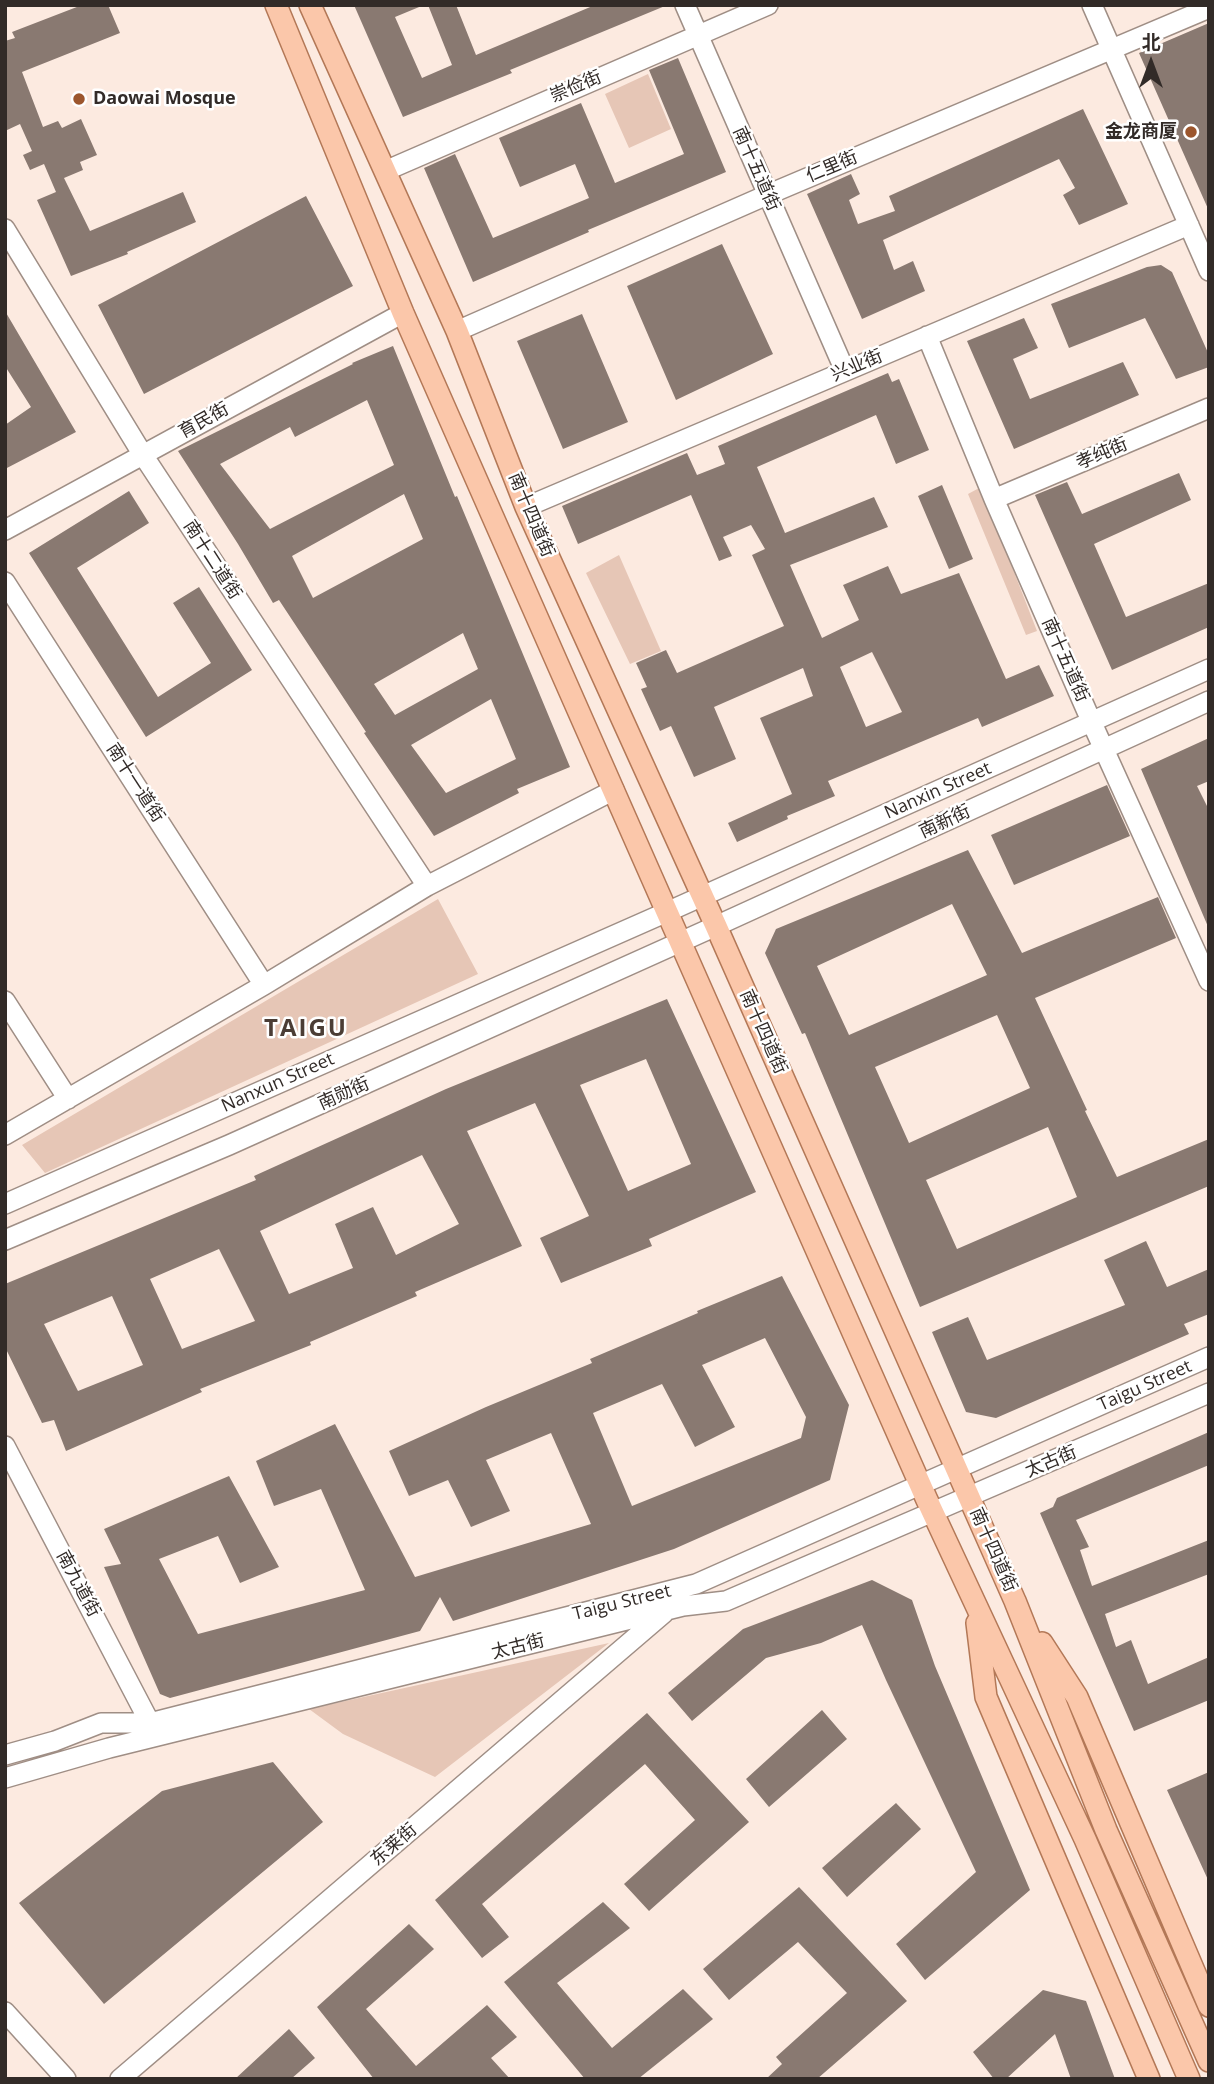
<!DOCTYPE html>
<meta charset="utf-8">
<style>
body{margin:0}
#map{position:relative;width:1214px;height:2084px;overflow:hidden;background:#fceae0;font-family:"Open Sans","Noto Sans SC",sans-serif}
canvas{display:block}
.frame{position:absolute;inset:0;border:7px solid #322b28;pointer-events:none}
.north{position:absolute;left:1116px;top:28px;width:70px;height:70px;-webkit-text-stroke:5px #fff;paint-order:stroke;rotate:0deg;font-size:19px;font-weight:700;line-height:28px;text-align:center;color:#322b28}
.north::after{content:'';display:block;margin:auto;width:24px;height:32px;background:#322b28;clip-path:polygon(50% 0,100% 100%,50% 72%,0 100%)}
</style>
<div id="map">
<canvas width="1214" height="2084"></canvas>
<div class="frame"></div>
<div class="north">北</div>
</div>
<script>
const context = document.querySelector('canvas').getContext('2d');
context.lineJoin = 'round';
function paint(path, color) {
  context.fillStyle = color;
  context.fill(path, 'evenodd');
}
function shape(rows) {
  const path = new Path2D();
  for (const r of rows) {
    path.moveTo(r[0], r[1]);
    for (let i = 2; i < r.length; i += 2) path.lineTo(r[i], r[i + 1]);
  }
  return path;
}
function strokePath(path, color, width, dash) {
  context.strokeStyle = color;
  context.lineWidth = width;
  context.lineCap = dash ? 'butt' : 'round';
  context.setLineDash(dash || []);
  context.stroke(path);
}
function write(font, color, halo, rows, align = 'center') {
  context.font = font + ' "Open Sans","Noto Sans SC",sans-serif';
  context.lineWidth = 5;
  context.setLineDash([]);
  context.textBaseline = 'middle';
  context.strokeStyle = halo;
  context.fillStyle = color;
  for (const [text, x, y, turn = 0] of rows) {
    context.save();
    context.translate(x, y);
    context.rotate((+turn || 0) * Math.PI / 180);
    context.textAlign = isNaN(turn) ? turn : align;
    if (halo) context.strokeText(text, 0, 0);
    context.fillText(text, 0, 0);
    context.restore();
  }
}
paint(shape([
 [648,74,671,129,629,148,605,94],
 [981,487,1037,631,1026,635,968,494],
 [619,555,661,651,630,664,586,573],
 [438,899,478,974,45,1173,22,1145],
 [609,1643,435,1777,343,1734,309,1709]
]), '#e6c6b6');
paint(shape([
 [82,5,108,5,120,33,22,72,43,127,58,121,62,128,81,119,97,155,80,162,83,170,64,178,90,231,183,192,196,222,127,252,128,254,71,276,37,200,56,192,44,164,30,170,23,155,32,151,20,124,5,131,5,41,15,38,12,32],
 [354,5,424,5,395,17,422,78,452,65,428,5,456,5,476,55,595,5,665,6,510,70,512,73,403,117],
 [1209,23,1209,211,1139,53],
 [678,58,726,172,588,230,589,232,473,282,424,168,455,154,493,238,589,198,575,164,520,187,499,138,581,103,615,183,684,154,649,70],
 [1083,109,1128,204,1079,225,1063,195,1075,188,1059,159,883,240,894,270,913,261,925,291,862,319,807,194,851,174,860,194,849,200,858,224,895,211,889,196],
 [306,196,353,286,144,394,98,305],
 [722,244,773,354,676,400,627,286],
 [1161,265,1172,272,1209,355,1209,367,1176,379,1145,318,1069,348,1051,304,1147,267],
 [5,311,76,432,5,469,5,425,31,407,5,366],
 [582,314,628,422,563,449,517,341],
 [1024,318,1038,348,1013,359,1030,399,1123,362,1139,395,1014,449,967,341],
 [393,346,455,497,457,496,570,767,517,789,519,793,434,836,364,733,366,732,279,600,273,603,238,544,178,451,353,364,352,363],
 [367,400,394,465,270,529,220,464,290,427,295,437],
 [404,494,423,539,313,598,292,556],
 [463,633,478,669,395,715,374,684],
 [491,699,516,759,446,793,411,745],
 [888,373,892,382,899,379,929,450,896,464,876,415,757,467,785,533,874,497,888,527,790,565,822,638,859,620,843,585,888,566,901,594,959,573,1006,679,1039,665,1054,696,982,727,978,718,828,781,835,796,787,816,788,819,737,842,728,823,792,794,760,718,813,696,803,668,714,707,736,759,694,777,671,726,660,731,641,689,647,687,636,663,666,650,677,673,784,626,752,555,765,549,751,525,723,537,732,556,719,561,691,495,578,544,562,506,687,453,697,475,725,464,718,446],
 [872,652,902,712,866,727,840,667],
 [1179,473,1191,500,1094,544,1126,617,1209,583,1209,627,1112,670,1035,495,1067,482,1082,514],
 [942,485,973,559,949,569,918,496],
 [129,491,149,523,77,568,158,697,211,663,173,603,199,587,252,670,146,737,29,553],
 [1209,738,1209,781,1197,786,1209,810,1209,929,1141,769],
 [1107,785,1130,836,1014,885,991,835],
 [968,850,1022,953,1158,897,1176,938,1035,998,1087,1110,1085,1111,1117,1177,1209,1139,1209,1186,920,1307,805,1033,802,1034,765,953,776,929],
 [952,904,987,975,849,1035,817,966],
 [997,1015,1030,1088,909,1143,875,1067],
 [1048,1127,1077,1197,957,1249,926,1180],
 [667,999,756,1192,649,1239,652,1246,561,1283,540,1238,589,1216,535,1103,467,1131,522,1246,415,1292,417,1296,310,1342,311,1345,200,1389,202,1392,66,1451,54,1420,42,1423,5,1347,5,1284,256,1180,254,1176,446,1089],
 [646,1059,691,1164,628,1191,580,1085],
 [422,1155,459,1224,396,1255,373,1207,335,1224,353,1268,289,1294,260,1231],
 [219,1249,255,1321,182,1349,150,1279],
 [112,1296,143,1365,78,1391,44,1324],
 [1146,1241,1167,1287,1209,1269,1209,1314,1184,1324,1189,1334,996,1418,966,1412,932,1332,968,1317,987,1360,1125,1305,1104,1260],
 [782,1276,849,1405,830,1480,674,1549,453,1621,440,1597,420,1631,170,1698,160,1694,104,1567,121,1564,104,1529,229,1476,279,1567,240,1583,218,1536,159,1559,198,1634,365,1590,321,1489,274,1506,256,1461,335,1424,415,1577,591,1524,551,1433,486,1460,510,1511,471,1527,448,1480,409,1496,389,1451,486,1407,592,1363,590,1359,698,1313,697,1311],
 [765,1338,806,1417,801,1438,632,1506,593,1413,662,1384,695,1447,735,1427,702,1365],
 [1209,1432,1209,1465,1076,1520,1089,1547,1080,1550,1092,1586,1209,1540,1209,1574,1105,1614,1116,1647,1131,1640,1148,1684,1209,1657,1209,1700,1134,1731,1040,1513,1053,1507,1057,1498],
 [872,1580,912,1600,935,1666,1030,1890,925,1980,896,1944,976,1872,886,1680,862,1625,821,1643,766,1658,692,1721,668,1693,743,1629],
 [822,1710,847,1739,769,1807,746,1779],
 [647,1713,749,1822,649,1911,624,1884,695,1820,645,1764,482,1904,509,1937,482,1958,435,1900],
 [273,1762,323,1822,104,2004,19,1903,162,1791],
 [1209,1772,1209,1882,1167,1790],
 [896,1803,921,1829,847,1897,822,1868],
 [799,1887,907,2001,817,2079,766,2079,782,2064,776,2057,847,1993,798,1942,729,2000,703,1969],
 [603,1902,630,1928,557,1983,612,2048,683,1989,713,2019,638,2079,585,2079,504,1982],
 [409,1924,434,1949,366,2009,416,2066,487,2005,517,2037,491,2058,510,2079,374,2079,317,2007],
 [1043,1990,1086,2001,1115,2079,1071,2079,1055,2034,1006,2079,994,2079,973,2052],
 [289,2029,315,2058,291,2079,235,2079]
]), '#897971');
const secondary = shape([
 [685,5,845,371],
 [1092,5,1209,271],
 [385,171,768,5],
 [5,229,143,455,427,886],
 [457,331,767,195,1209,8],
 [927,336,994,499,1092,723,1209,981],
 [994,499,1209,408],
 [526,507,1189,225],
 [5,530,403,313],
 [5,582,264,985],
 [5,1001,68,1099],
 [5,1135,264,985,427,886,614,790],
 [5,1204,667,912,1209,669],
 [5,1240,229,1145,716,926,1209,701],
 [5,1446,150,1723],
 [5,1755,55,1741,101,1723,150,1723,696,1584,1209,1357],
 [5,1778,109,1748,683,1606,726,1601,1209,1393],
 [5,2012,66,2079],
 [120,2079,664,1613]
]);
const primary = shape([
 [276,5,403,313,667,912,927,1500,1085,1839,1189,2079],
 [310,5,457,331,526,507,716,926,1015,1601,1106,1830,1209,2061],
 [977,1623,986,1697,1149,2079],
 [1042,1643,1077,1697,1209,2006]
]);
strokePath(secondary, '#9f8e85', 22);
strokePath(primary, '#b37857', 24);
strokePath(secondary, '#fff', 19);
strokePath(primary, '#fbc7aa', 21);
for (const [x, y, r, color] of [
 [79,99,7,"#9c562d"],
 [1191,132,7,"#9c562d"]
]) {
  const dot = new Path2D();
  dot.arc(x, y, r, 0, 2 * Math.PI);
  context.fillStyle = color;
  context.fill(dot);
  strokePath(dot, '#fff', 2.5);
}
write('18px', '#322b28', '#fff', [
 ["崇俭街",576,87,-23],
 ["仁里街",832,167,-23],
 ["南十五道街",756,169,66],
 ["兴业街",857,366,-23],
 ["育民街",204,421,-29],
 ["孝纯街",1102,454,-23],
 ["南十四道街",531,515,67],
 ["南十二道街",212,560,57],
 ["南十五道街",1065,660,66],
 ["南十一道街",135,783,57],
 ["Nanxin Street",938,791,-24],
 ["南新街",945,822,-25],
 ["南十四道街",763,1032,66],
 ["Nanxun Street",278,1083,-24],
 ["南勋街",344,1094,-24],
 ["Taigu Street",1145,1386,-24],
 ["太古街",1051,1462,-23],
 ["南十四道街",993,1550,66],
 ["南九道街",78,1584,62],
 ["Taigu Street",622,1603,-14],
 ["太古街",518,1647,-14],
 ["东莱街",394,1845,-41]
]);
write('bold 18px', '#322b28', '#fff', [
 ["Daowai Mosque",93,99],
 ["金龙商厦",1177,132,"right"]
], 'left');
context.letterSpacing = '2px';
write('bold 24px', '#4b3d35', '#fff', [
 ["TAIGU",306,1029]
]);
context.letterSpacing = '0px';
</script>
